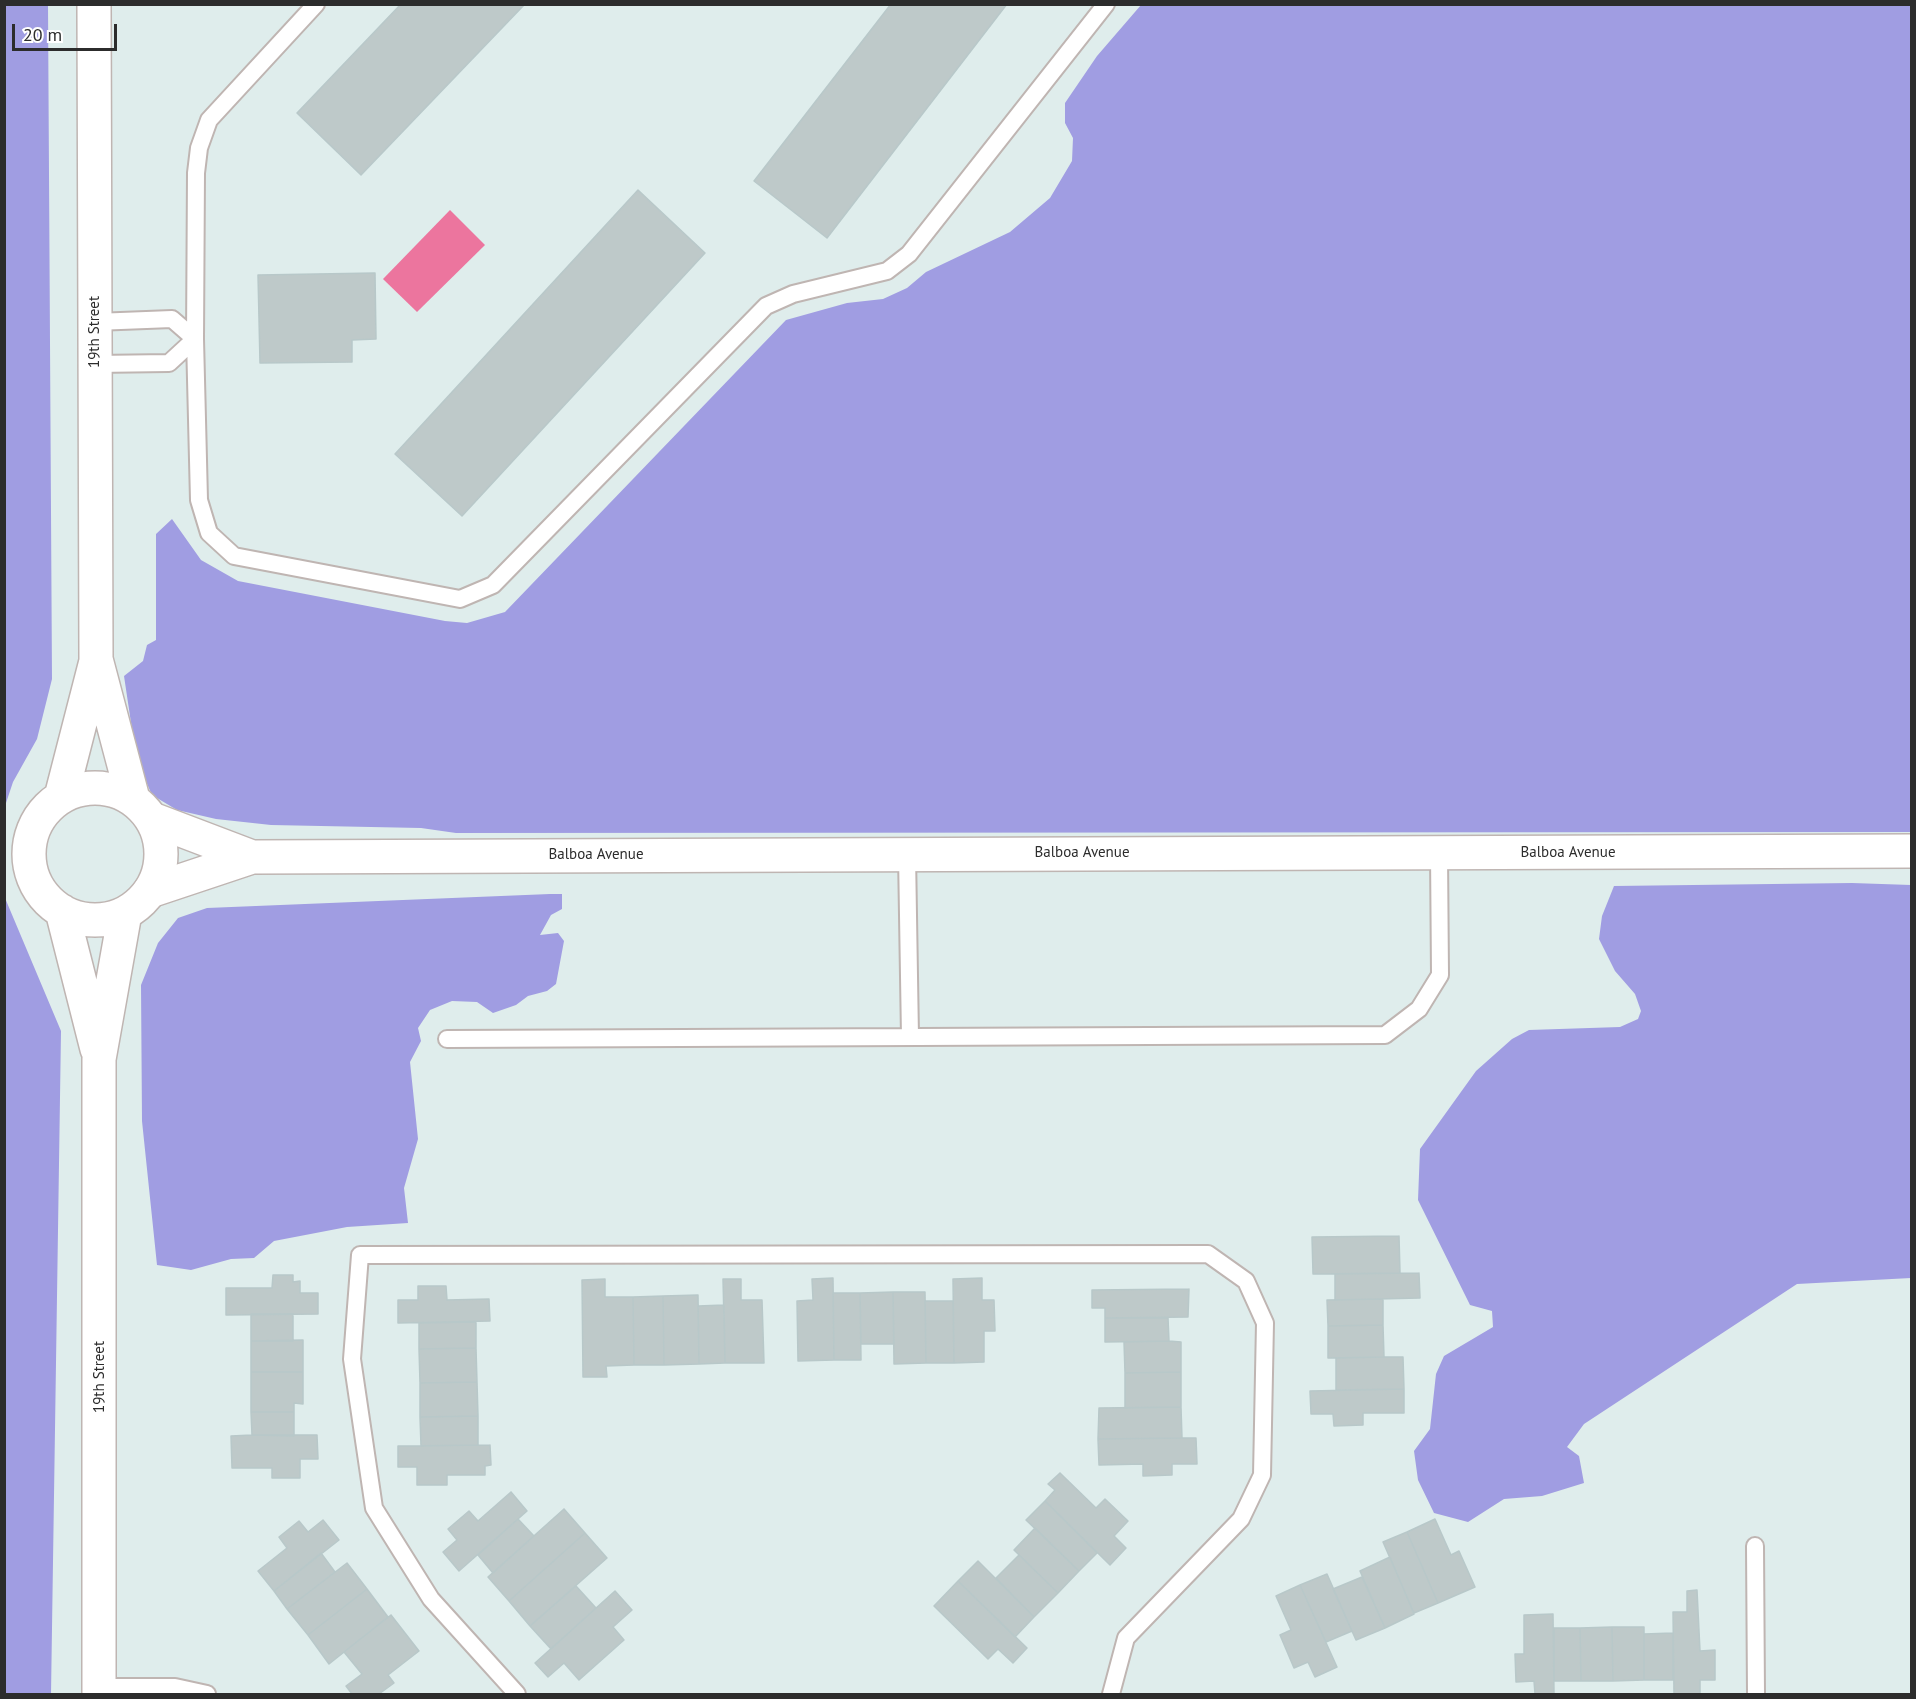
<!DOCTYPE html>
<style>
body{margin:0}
#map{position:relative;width:1916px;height:1699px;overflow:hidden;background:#dfedec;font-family:"PT Sans",sans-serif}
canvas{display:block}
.frame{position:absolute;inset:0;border:6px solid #2c2c2c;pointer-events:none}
.scale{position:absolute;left:12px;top:24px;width:105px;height:27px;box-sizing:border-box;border:3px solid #2c2c2c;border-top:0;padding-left:8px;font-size:18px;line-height:21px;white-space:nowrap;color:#2c2c2c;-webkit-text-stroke:4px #fff;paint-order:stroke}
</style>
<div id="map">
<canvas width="1916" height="1699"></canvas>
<div class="frame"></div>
<div class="scale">20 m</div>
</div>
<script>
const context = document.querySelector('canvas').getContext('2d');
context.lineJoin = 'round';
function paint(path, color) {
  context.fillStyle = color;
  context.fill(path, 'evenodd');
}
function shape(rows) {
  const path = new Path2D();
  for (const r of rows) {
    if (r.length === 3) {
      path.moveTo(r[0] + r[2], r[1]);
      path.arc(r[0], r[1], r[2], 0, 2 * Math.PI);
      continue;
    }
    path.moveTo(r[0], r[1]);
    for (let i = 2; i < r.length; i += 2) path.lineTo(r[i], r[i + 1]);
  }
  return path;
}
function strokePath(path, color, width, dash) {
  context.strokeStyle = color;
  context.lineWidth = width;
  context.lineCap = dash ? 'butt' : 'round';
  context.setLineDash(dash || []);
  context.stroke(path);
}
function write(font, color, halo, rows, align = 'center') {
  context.font = font + ' "PT Sans",sans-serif';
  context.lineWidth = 6;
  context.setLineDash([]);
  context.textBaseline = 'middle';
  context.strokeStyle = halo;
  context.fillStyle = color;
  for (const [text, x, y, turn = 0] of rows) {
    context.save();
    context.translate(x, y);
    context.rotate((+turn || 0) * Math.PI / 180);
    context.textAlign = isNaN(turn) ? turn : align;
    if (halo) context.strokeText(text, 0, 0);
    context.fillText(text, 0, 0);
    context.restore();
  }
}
paint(shape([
 [5,4,48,5,52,679,37,739,13,782,5,806],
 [1141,5,1911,5,1911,832,456,833,421,828,271,825,216,819,177,810,152,795,144,777,133,736,124,676,143,661,147,645,156,640,156,534,172,519,201,560,238,581,445,621,467,623,505,612,786,320,847,303,883,299,907,288,926,272,1010,232,1050,198,1072,161,1073,138,1065,123,1065,103,1097,56],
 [1852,883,1911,885,1911,1278,1797,1284,1584,1424,1567,1447,1579,1456,1584,1483,1542,1496,1504,1499,1468,1522,1434,1513,1418,1480,1414,1451,1430,1429,1436,1374,1444,1356,1493,1327,1492,1311,1470,1305,1418,1200,1420,1149,1476,1071,1512,1039,1529,1030,1620,1027,1638,1019,1641,1011,1635,994,1615,971,1599,939,1602,916,1614,886],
 [550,894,562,894,562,909,551,915,540,935,558,933,564,941,556,984,547,991,528,996,516,1005,493,1013,477,1002,452,1001,430,1010,418,1028,421,1041,410,1062,418,1139,404,1188,408,1223,347,1227,274,1241,254,1258,231,1259,191,1270,157,1265,142,1121,141,985,158,943,178,918,207,908],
 [5,898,61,1031,51,1694,5,1694]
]), '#a09de2');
paint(shape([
 [450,210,485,245,417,312,383,279]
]), '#ec759e');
const building = shape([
 [401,4,525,4,361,175,297,113,401,4],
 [891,4,1007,4,827,238,754,181,891,4],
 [638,190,705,253,462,516,395,454,638,190],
 [375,273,376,339,352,340,352,362,260,363,258,275,375,273],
 [1399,1236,1400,1273,1313,1274,1312,1237,1399,1236],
 [1419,1273,1420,1298,1335,1300,1335,1274,1419,1273],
 [273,1275,293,1275,293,1282,300,1281,300,1293,318,1293,318,1314,226,1315,226,1288,272,1288,273,1275],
 [833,1278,834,1360,798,1361,797,1301,813,1300,812,1279,833,1278],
 [982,1278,982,1300,994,1300,995,1331,984,1331,984,1362,954,1363,953,1279,982,1278],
 [605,1279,605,1297,633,1297,634,1365,606,1366,607,1377,583,1377,582,1280,605,1279],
 [723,1279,741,1279,741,1300,762,1300,764,1363,725,1363,723,1279],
 [418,1286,446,1286,447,1300,489,1299,490,1321,398,1323,398,1300,418,1300,418,1286],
 [1189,1289,1188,1317,1105,1318,1105,1308,1092,1308,1092,1290,1189,1289],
 [893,1292,894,1344,861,1344,860,1293,893,1292],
 [893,1292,925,1292,926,1363,894,1364,893,1292],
 [833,1293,860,1293,861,1360,834,1360,833,1293],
 [698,1295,699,1364,664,1365,663,1296,698,1295],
 [663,1296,664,1365,634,1365,633,1297,663,1296],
 [1383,1299,1383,1325,1328,1326,1327,1300,1383,1299],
 [925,1301,953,1301,954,1363,926,1363,925,1301],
 [724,1305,725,1363,699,1364,698,1306,724,1305],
 [251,1314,293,1314,293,1341,251,1341,251,1314],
 [1105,1318,1168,1318,1169,1341,1105,1342,1105,1318],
 [476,1322,476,1348,419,1349,419,1323,476,1322],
 [1383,1325,1384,1357,1328,1358,1328,1326,1383,1325],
 [303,1340,303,1372,251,1372,251,1341,303,1340],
 [1169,1341,1181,1342,1181,1372,1125,1373,1124,1342,1169,1341],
 [476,1348,477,1382,420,1383,419,1349,476,1348],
 [1384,1357,1403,1357,1404,1389,1336,1390,1336,1358,1384,1357],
 [251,1372,303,1372,303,1404,294,1403,294,1412,251,1412,251,1372],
 [1181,1372,1181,1407,1125,1408,1125,1373,1181,1372],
 [477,1382,478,1416,420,1417,420,1383,477,1382],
 [1404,1389,1404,1413,1363,1413,1363,1425,1334,1426,1333,1414,1311,1414,1310,1391,1404,1389],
 [1181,1407,1182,1438,1098,1439,1099,1408,1181,1407],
 [251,1412,294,1412,294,1436,252,1435,251,1412],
 [478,1416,478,1445,421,1446,420,1417,478,1416],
 [252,1435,317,1435,318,1459,300,1459,300,1478,272,1478,272,1468,232,1468,231,1436,252,1435],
 [1182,1438,1196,1438,1197,1464,1172,1464,1172,1475,1143,1476,1143,1464,1099,1465,1098,1439,1182,1438],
 [490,1445,491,1465,485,1466,485,1475,447,1475,447,1485,417,1485,417,1467,398,1467,398,1446,490,1445],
 [1060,1473,1096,1508,1105,1499,1128,1521,1114,1536,1126,1548,1110,1565,1045,1501,1055,1490,1048,1484,1060,1473],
 [511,1492,527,1511,459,1571,443,1552,457,1540,448,1529,469,1511,478,1521,511,1492],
 [1045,1501,1097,1553,1079,1571,1026,1520,1045,1501],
 [564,1509,585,1533,509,1601,488,1577,564,1509],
 [518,1519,534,1536,493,1573,478,1555,518,1519],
 [1435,1519,1451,1555,1459,1551,1475,1587,1438,1603,1407,1532,1435,1519],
 [323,1520,339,1540,274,1591,258,1571,287,1548,279,1537,299,1521,308,1532,323,1520],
 [1035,1528,1079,1571,1058,1593,1014,1550,1035,1528],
 [1407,1532,1438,1603,1414,1613,1383,1542,1407,1532],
 [585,1533,607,1558,530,1626,509,1601,585,1533],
 [321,1553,335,1572,287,1609,274,1591,321,1553],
 [1019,1555,1058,1593,1034,1617,996,1578,1019,1555],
 [1390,1557,1414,1614,1385,1628,1360,1571,1390,1557],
 [978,1561,1034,1617,1015,1637,958,1581,978,1561],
 [347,1563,367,1589,308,1635,287,1609,347,1563],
 [1327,1574,1352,1631,1326,1642,1300,1585,1327,1574],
 [1362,1577,1385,1628,1356,1640,1333,1589,1362,1577],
 [958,1581,1027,1648,1013,1663,998,1649,988,1659,934,1606,958,1581],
 [1300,1585,1337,1667,1315,1677,1308,1662,1294,1668,1280,1635,1291,1630,1276,1596,1300,1585],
 [576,1586,596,1608,551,1649,530,1626,576,1586],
 [367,1589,388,1617,329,1664,308,1635,367,1589],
 [1697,1590,1700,1651,1715,1650,1715,1680,1700,1680,1700,1694,1674,1694,1673,1612,1687,1612,1687,1591,1697,1590],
 [615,1591,632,1610,613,1627,624,1640,579,1680,564,1663,548,1677,535,1663,615,1591],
 [1553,1614,1554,1694,1535,1694,1534,1681,1516,1682,1515,1654,1524,1654,1524,1615,1553,1614],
 [391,1615,419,1651,388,1675,394,1683,379,1694,352,1694,346,1686,362,1674,344,1652,391,1615],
 [1612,1627,1644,1627,1644,1680,1613,1681,1612,1627],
 [1612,1627,1613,1681,1581,1681,1580,1628,1612,1627],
 [1554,1628,1580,1628,1581,1681,1554,1681,1554,1628],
 [1673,1633,1673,1680,1644,1680,1644,1634,1673,1633]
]);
paint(building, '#bec9c9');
strokePath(building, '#b8c8c9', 1.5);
const service = shape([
 [316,4,209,120,199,148,196,173,195,339,199,500,209,533,234,556,460,599,493,585,766,306,793,294,887,271,909,254,1106,4],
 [95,322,172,319,195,339],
 [95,364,169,363,195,339],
 [907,854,910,1037],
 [447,1039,1385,1035,1419,1009,1440,975,1439,853],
 [1755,1546,1756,1694],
 [99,1687,175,1687,207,1694],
 [517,1694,431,1599,374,1508,352,1359,360,1255,1208,1254,1246,1281,1265,1323,1262,1475,1241,1519,1126,1638,1111,1694]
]);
const tertiary = shape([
 [152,819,252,857],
 [150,891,252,857,1912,851]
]);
const secondary = shape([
 [94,4,96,659,133,799],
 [95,854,66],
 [61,797,96,661],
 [62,911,97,1049],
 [99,1694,99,1059,125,913]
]);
strokePath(service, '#bfb5b2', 20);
strokePath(tertiary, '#bfb5b2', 36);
strokePath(secondary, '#bfb5b2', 36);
strokePath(service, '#fff', 16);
strokePath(tertiary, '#fff', 33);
strokePath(secondary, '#fff', 33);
write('15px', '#2c2c2c', '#fff', [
 ["19th Street",95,332,-90],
 ["Balboa Avenue",1082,853],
 ["Balboa Avenue",1568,853],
 ["Balboa Avenue",596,855],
 ["19th Street",100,1377,-90]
]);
</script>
